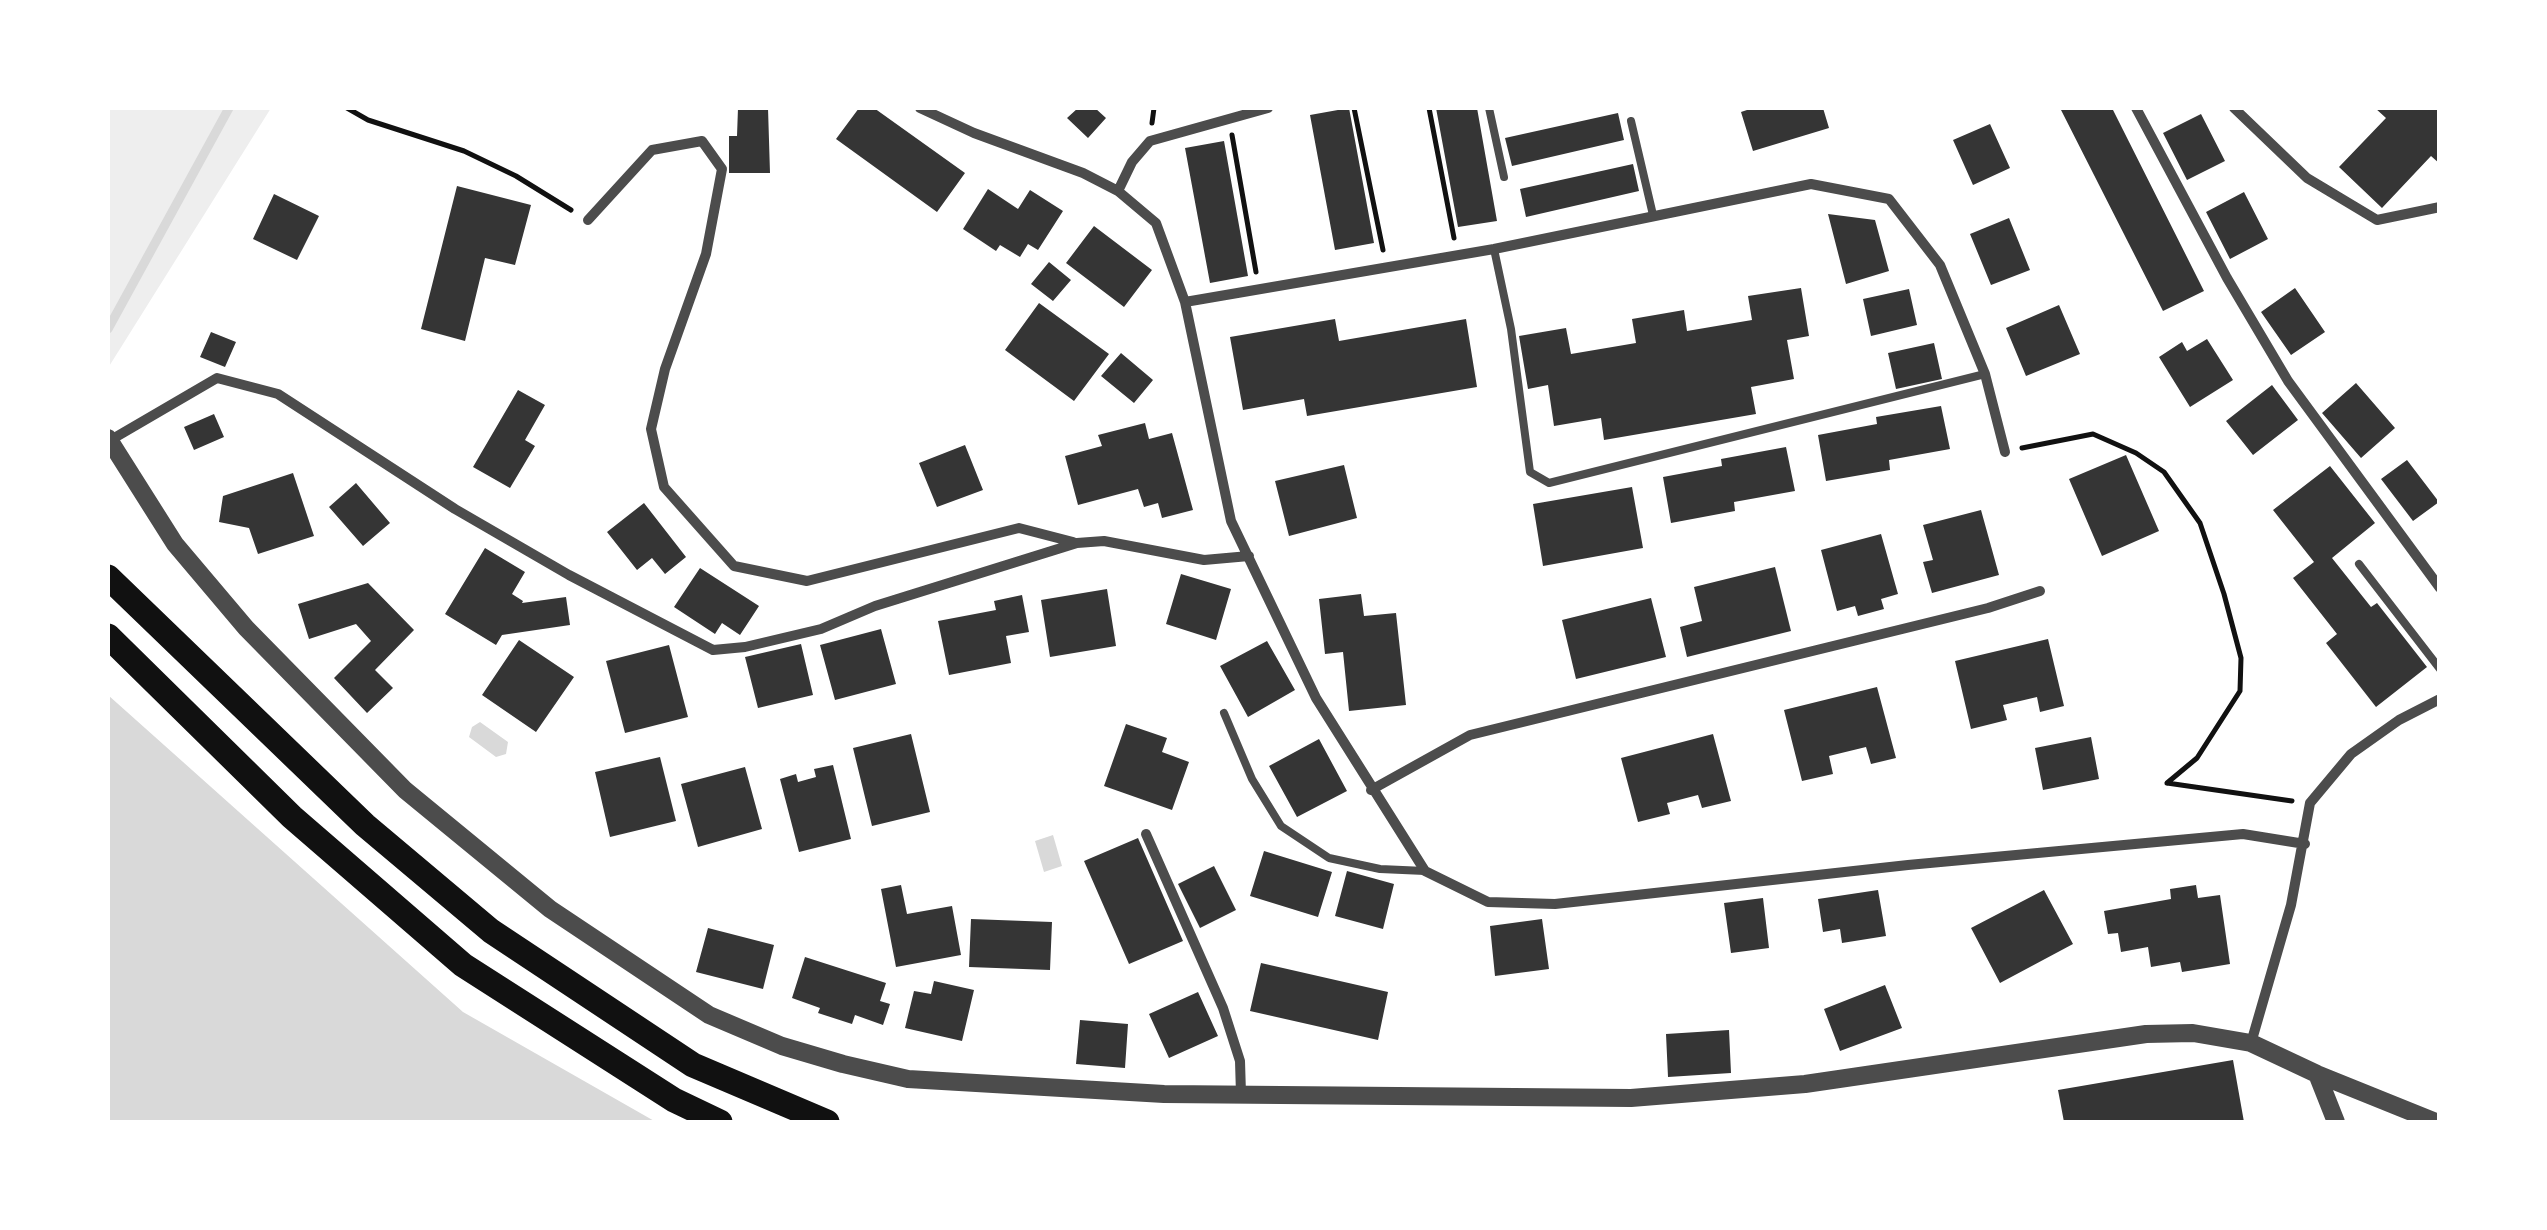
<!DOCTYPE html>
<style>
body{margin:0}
#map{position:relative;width:2547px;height:1230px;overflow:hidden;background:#fff;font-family:Helvetica,sans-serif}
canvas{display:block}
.frame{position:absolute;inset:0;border:110px solid #fff;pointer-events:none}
</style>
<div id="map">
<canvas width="2547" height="1230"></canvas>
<div class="frame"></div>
</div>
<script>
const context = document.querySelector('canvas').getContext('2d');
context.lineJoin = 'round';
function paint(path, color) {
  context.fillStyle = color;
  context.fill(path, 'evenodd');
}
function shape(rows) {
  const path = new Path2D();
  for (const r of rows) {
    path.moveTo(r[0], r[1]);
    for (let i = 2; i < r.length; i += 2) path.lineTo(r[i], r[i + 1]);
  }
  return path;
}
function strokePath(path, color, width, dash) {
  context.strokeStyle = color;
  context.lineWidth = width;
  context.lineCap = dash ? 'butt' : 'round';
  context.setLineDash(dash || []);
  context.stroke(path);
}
paint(shape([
 [108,108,271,108,108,368]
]), '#eee');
paint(shape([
 [108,695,463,1012,656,1122,108,1122],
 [480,722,508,742,506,754,496,757,469,737,472,727],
 [1053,835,1062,866,1044,872,1035,841]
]), '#d9d9d9');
strokePath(shape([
 [108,329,229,108]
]), '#d9d9d9', 9);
paint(shape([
 [738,108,768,108,770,173,729,173,729,136,737,136],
 [859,108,874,108,965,173,937,212,836,139],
 [1078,108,1095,108,1106,118,1088,138,1067,118],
 [1349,108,1374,243,1335,250,1310,115],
 [1436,108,1477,108,1497,221,1458,227],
 [1753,108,1823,108,1829,128,1753,151,1741,112],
 [2060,108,2112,108,2204,291,2163,311],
 [2375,108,2440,108,2440,164,2431,156,2382,208,2339,167,2386,118],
 [1618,113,1624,140,1512,166,1505,138],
 [2201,114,2225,161,2187,180,2163,133],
 [1990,124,2010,168,1973,185,1953,140],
 [1224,141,1248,276,1210,283,1185,148],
 [1633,164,1639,191,1526,217,1520,189],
 [457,186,531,205,515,265,485,258,465,341,421,329],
 [988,189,1018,209,1030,190,1063,211,1038,250,1028,244,1020,257,1000,245,996,251,963,229],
 [2244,192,2268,239,2230,259,2206,212],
 [274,194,319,216,297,260,253,239],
 [1828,214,1875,220,1889,271,1846,284],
 [2009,218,2030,270,1991,285,1970,234],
 [1094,226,1152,270,1124,307,1066,263],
 [1049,262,1071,280,1053,301,1031,284],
 [1801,288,1809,336,1787,340,1794,379,1751,387,1756,414,1604,440,1601,418,1554,426,1548,385,1528,389,1519,336,1566,328,1571,354,1636,343,1632,319,1684,310,1687,331,1752,320,1748,296],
 [2295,288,2325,332,2291,355,2261,312],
 [1909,289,1917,325,1871,336,1863,299],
 [1039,303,1109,354,1074,401,1005,350],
 [2059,305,2080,354,2026,376,2006,328],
 [1335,319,1339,341,1466,319,1477,387,1307,416,1304,399,1243,410,1230,337],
 [211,332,236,342,225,367,200,357],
 [2207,339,2233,380,2190,407,2159,357,2182,342,2187,351],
 [1934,343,1942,379,1896,389,1888,353],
 [1121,353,1153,380,1134,403,1101,376],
 [2356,383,2395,428,2361,458,2322,413],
 [2272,385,2298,420,2253,455,2226,421],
 [518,390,545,405,525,440,535,446,510,488,473,467],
 [1941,406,1950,449,1889,460,1890,470,1826,481,1818,435,1877,424,1876,417],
 [214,414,224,437,194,450,184,427],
 [1145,423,1149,439,1172,433,1193,510,1162,518,1158,503,1144,507,1138,489,1078,505,1065,456,1102,446,1098,435],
 [965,445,983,490,937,507,919,463],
 [1786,447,1795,491,1734,502,1735,511,1671,523,1663,477,1722,466,1721,459],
 [2126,455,2159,531,2102,556,2069,479],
 [2407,460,2439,502,2413,521,2381,479],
 [1344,465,1357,518,1289,536,1275,481],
 [2330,466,2375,523,2332,558,2371,607,2377,603,2427,667,2376,707,2326,643,2337,634,2293,578,2314,562,2273,510],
 [293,473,314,536,258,554,249,528,219,522,223,496],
 [356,483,390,523,363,546,329,507],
 [1632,487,1643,548,1543,566,1533,504],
 [644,503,686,557,665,574,652,558,637,570,607,532],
 [1981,510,1999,575,1932,593,1923,562,1933,560,1923,525],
 [1881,534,1898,594,1881,599,1884,609,1858,616,1855,606,1837,611,1821,550],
 [485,548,525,572,512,594,523,601,522,603,566,597,570,625,502,635,496,645,445,614],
 [1775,567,1791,631,1687,657,1680,627,1702,621,1694,587],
 [700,568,759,606,740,635,722,623,715,634,674,607],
 [1181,574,1231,589,1216,640,1166,624],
 [368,583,414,630,375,670,393,688,367,713,334,678,371,641,356,624,309,639,298,604],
 [1107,589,1116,646,1050,657,1041,600],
 [1361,594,1364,616,1396,613,1406,705,1349,711,1343,652,1325,654,1319,599],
 [1022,595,1029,632,1006,636,1011,663,949,675,938,621,996,610,994,601],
 [1651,598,1666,657,1576,679,1562,620],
 [881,629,896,684,835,700,820,645],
 [2048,639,2064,706,2040,712,2037,697,2003,705,2007,720,1971,729,1955,661],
 [519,640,574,677,536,732,482,695],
 [1267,641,1295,690,1248,717,1220,666],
 [801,644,813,695,758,708,745,657],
 [669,645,688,717,625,733,606,661],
 [1877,687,1896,758,1871,764,1866,747,1829,756,1833,774,1802,781,1784,710],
 [1126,724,1167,738,1162,752,1189,762,1172,810,1104,786],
 [911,734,930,812,872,826,853,748],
 [1713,734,1731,801,1702,808,1698,795,1667,803,1670,814,1638,822,1621,758],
 [2091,737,2099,779,2043,790,2035,748],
 [1319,739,1347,791,1297,817,1269,766],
 [660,757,676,821,610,837,595,772],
 [833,765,851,839,799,852,780,779,796,774,798,782,816,777,814,769],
 [745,767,762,829,698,847,681,784],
 [1138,838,1183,941,1129,964,1084,861],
 [1264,851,1332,872,1318,917,1250,896],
 [1214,866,1236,910,1200,928,1178,884],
 [1347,871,1394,884,1383,929,1335,916],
 [901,885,907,914,952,906,961,955,896,967,881,889],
 [2196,885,2198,898,2220,895,2230,964,2182,972,2180,962,2151,967,2148,947,2121,952,2118,933,2108,934,2104,911,2171,899,2170,889],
 [1878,890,1886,936,1842,943,1840,929,1823,932,1818,899],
 [2044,890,2073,944,2000,983,1971,928],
 [1763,898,1769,948,1731,953,1724,903],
 [971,919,1052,922,1050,970,969,967],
 [1542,919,1549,969,1495,976,1490,926],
 [708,928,774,945,763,989,696,972],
 [805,957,886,983,880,1001,890,1004,883,1025,855,1015,852,1024,818,1013,820,1008,792,998],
 [1261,963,1388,992,1378,1040,1250,1011],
 [934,981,974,990,962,1041,905,1028,914,991,931,994],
 [1885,985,1902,1028,1840,1051,1824,1009],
 [1198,992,1218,1036,1169,1058,1149,1014],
 [1080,1020,1128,1024,1125,1068,1076,1064],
 [1729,1030,1731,1073,1668,1077,1666,1034],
 [2233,1060,2244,1122,2064,1122,2058,1090]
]), '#353535');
strokePath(shape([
 [347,108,368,120,464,151,516,176,571,210],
 [1354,108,1383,250],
 [1429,108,1454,238],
 [1152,123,1154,108],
 [1232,135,1256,272],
 [2022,448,2093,434,2136,453,2164,472,2200,523,2224,594,2241,658,2240,691,2197,758,2167,783],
 [2167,783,2292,801]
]), '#111', 5);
strokePath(shape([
 [1489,108,1504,177],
 [1631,121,1653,215],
 [1494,249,1511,329,1530,472,1549,483,1985,374],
 [2359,564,2440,669],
 [1224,713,1252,779,1281,826,1329,858,1380,869,1425,871]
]), '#4c4c4c', 8);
strokePath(shape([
 [920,108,974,133,1083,173,1118,191,1156,223,1185,302,1231,521,1316,698,1425,871,1488,902,1555,904,1908,865,2243,834,2305,844],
 [2136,108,2227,278,2288,381,2440,588],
 [2234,108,2307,178,2377,220,2440,207],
 [1118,191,1132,162,1150,141,1268,108],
 [588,220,652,150,702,141,722,169,706,254,665,369,651,429,664,487,734,566,807,581,1019,528,1073,542],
 [1185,302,1494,249,1811,184,1889,199,1940,265,1985,374,2005,452],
 [109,441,217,378,278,394,455,509,569,575,713,650,745,647,821,629,875,606,1077,543,1104,541,1204,560,1249,556],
 [1371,790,1470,735,1988,608,2040,591],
 [1146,834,1223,1008,1240,1061,1241,1094],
 [2251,1043,2291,905,2310,803,2351,754,2399,720,2440,699]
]), '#4c4c4c', 10);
strokePath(shape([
 [108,438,175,544,246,628,405,790,550,909,709,1015,782,1046,843,1064,908,1079,1164,1094,1631,1098,1805,1084,2146,1034,2193,1033,2251,1043,2317,1074,2436,1122],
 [2317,1074,2336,1122]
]), '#4c4c4c', 18);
strokePath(shape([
 [108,577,365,825,491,931,693,1065,827,1122],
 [108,636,292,817,463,965,674,1100,720,1122]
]), '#111', 25);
</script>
